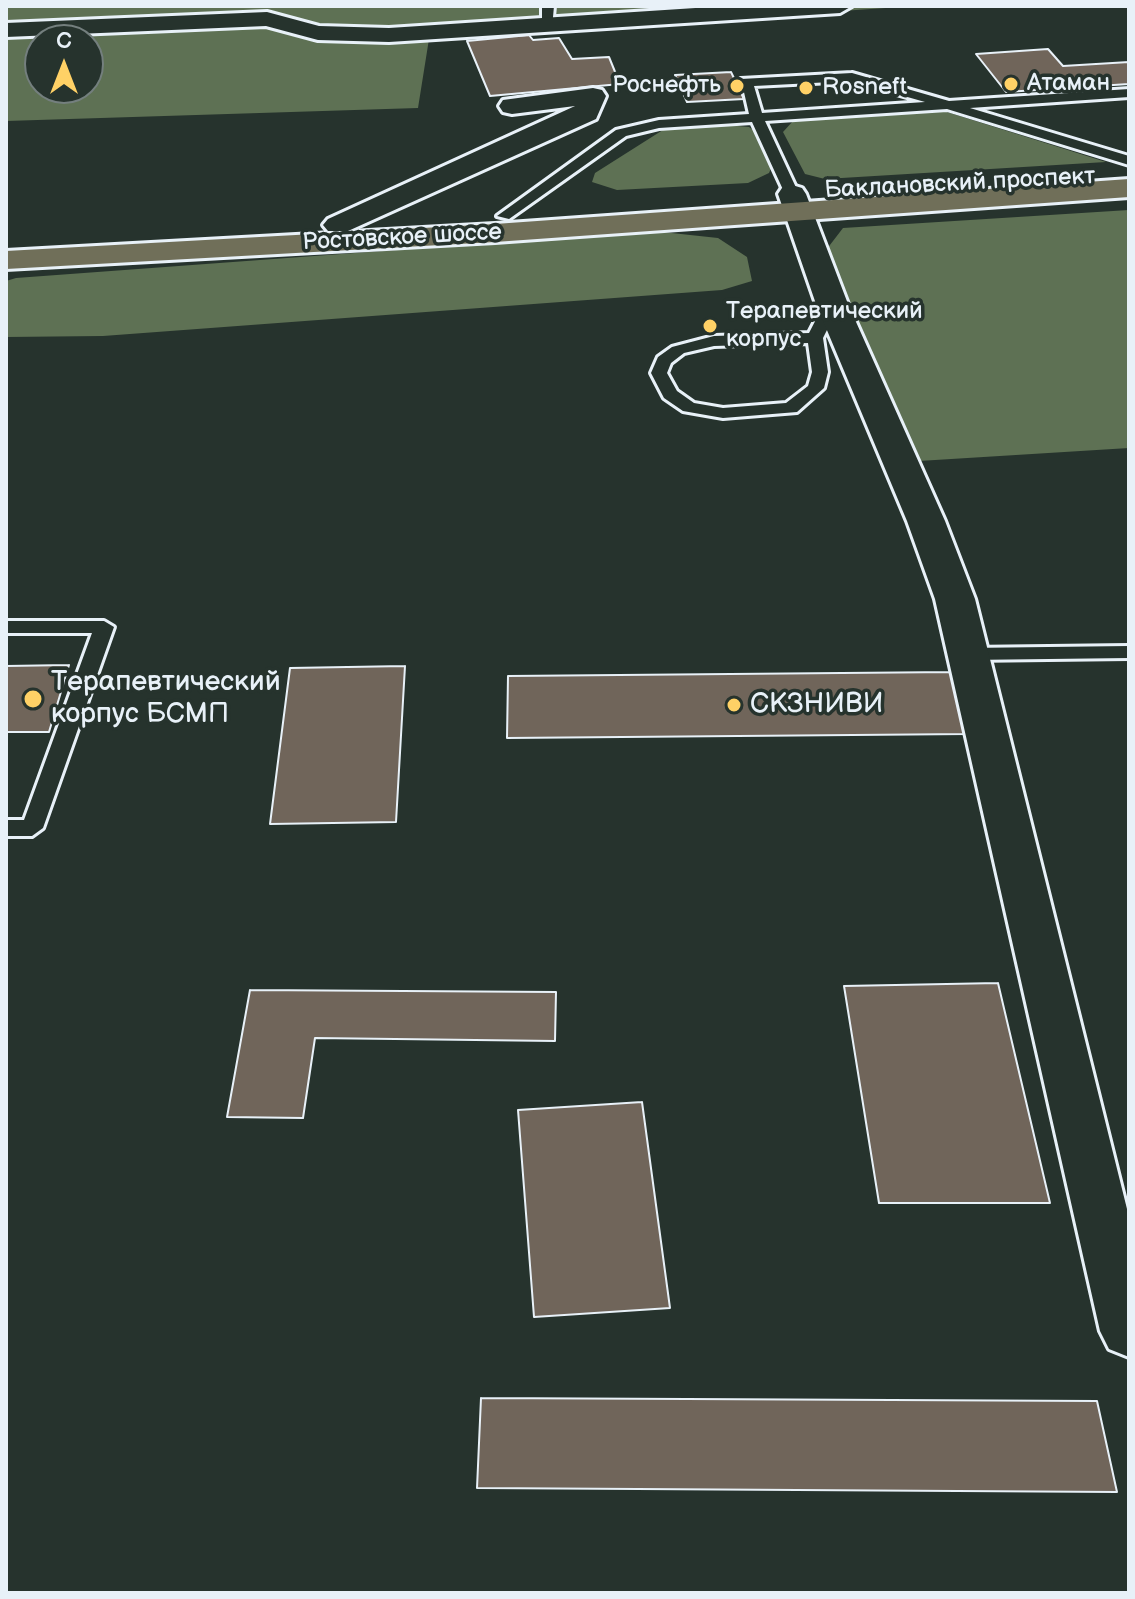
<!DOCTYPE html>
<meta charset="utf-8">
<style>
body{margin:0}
#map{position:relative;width:1135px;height:1599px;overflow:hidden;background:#26332d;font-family:"Balsamiq Sans",sans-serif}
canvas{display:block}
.frame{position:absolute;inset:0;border:8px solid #e8f1f8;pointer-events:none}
.north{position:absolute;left:24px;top:24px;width:80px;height:80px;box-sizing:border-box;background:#26332d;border:2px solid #747f7e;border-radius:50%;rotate:0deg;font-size:22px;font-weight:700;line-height:32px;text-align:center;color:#e8f1f8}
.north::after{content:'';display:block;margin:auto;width:28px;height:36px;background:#ffd166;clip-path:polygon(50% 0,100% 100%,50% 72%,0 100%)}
</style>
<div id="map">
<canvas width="1135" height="1599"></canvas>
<div class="frame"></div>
<div class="north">С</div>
</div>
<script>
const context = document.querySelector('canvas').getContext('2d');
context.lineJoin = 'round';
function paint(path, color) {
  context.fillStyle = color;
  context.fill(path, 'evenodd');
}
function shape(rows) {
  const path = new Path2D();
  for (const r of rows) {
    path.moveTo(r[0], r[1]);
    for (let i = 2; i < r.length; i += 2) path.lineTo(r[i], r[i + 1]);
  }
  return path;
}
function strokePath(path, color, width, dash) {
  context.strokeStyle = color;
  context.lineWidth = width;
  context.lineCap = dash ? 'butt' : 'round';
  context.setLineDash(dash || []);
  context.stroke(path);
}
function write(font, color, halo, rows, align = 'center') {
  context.font = font + ' "Balsamiq Sans",sans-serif';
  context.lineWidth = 7;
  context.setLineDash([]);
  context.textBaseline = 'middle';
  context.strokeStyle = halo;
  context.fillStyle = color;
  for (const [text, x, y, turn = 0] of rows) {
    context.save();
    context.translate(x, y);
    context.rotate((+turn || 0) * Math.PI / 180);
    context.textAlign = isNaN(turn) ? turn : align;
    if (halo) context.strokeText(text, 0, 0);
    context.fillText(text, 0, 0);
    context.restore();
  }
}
paint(shape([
 [6,6,915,6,429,39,418,108,6,121],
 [40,40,88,40,88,88,40,88],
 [931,107,1106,162,825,179,805,174,783,132,793,121,803,117],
 [693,122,749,127,756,132,772,166,769,173,748,183,617,190,592,182,595,173,666,128],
 [1129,210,1129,448,919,461,823,254,843,228],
 [653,231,718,238,747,257,752,281,722,290,103,336,6,337,6,281,16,278]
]), '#5e7154');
const building = shape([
 [529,35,533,40,559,38,572,59,609,57,620,84,490,96,467,41,529,35],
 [1048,49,1063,66,1129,62,1129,84,1006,92,976,54,1048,49],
 [731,72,744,99,687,102,675,75,731,72],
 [69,665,49,732,6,732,6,666,69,665],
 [405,666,396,822,270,824,290,668,405,666],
 [953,672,968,734,507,738,508,676,953,672],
 [998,983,1050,1203,879,1203,844,986,998,983],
 [250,990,556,992,555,1041,315,1038,303,1118,227,1117,250,990],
 [642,1102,670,1308,534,1317,518,1110,642,1102],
 [481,1398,1097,1401,1117,1492,477,1488,481,1398]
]);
paint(building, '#70655a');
strokePath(building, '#e8f1f8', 2);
const lane = shape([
 [542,6,554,6,552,28,542,25,542,6],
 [852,73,949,101,1129,89,1129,97,970,108,1129,156,1129,165,947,109,765,121,799,194,792,198,785,194,752,122,659,128,626,136,509,219,497,216,616,130,659,120,749,114,741,79,852,73],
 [851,81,925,102,762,113,754,86,851,81],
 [832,299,840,304,823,338,828,372,824,388,797,412,723,418,683,411,664,398,651,373,658,357,672,347,714,336,809,333,824,304,832,299],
 [808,343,812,372,808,386,786,403,723,408,694,403,677,391,667,373,671,363,684,353,714,346,808,343],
 [6,621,104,621,114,627,43,828,32,836,6,836,6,820,24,820,92,633,6,633,6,621],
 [1129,646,1129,658,968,660,958,654,968,648,1129,646]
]);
const street = shape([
 [726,6,852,6,840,13,389,42,318,40,266,26,6,37,6,23,267,12,319,26,389,28,726,6],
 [593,88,602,90,606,96,596,119,348,231,328,231,323,225,328,219,575,106,512,114,503,112,499,106,503,100,593,88],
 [792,185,802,188,806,194,848,304,945,521,975,599,1129,1217,1129,1357,1109,1349,1100,1331,935,599,907,521,816,304,778,194,782,188,792,185]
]);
const primary = shape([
 [1129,179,1129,197,495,242,6,269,6,251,495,224,1129,179]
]);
strokePath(lane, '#e8f1f8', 6);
strokePath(street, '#e8f1f8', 6);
strokePath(primary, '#e8f1f8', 6);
paint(lane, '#26332d');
paint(street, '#26332d');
paint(primary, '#706f59');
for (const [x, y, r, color] of [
 [1011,84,8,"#ffd166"],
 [737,86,8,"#ffd166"],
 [806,88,8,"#ffd166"],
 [710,326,8,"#ffd166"],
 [33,699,10,"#ffd166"],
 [734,705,8,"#ffd166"]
]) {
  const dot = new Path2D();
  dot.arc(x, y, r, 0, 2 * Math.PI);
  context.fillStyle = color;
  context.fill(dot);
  strokePath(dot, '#26332d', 3);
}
write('24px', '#e8f1f8', '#26332d', [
 ["Атаман",1027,84],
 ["Роснефть",721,86,"right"],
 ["Rosneft",822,88],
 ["Терапевтический",726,312],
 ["корпус",726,340]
], 'left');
write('24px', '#e8f1f8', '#26332d', [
 ["Баклановский проспект",960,184,-3],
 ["Ростовское шоссе",402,238,-3]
]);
write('28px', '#e8f1f8', '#26332d', [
 ["Терапевтический",51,683],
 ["корпус БСМП",51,715],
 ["СКЗНИВИ",750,705]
], 'left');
</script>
